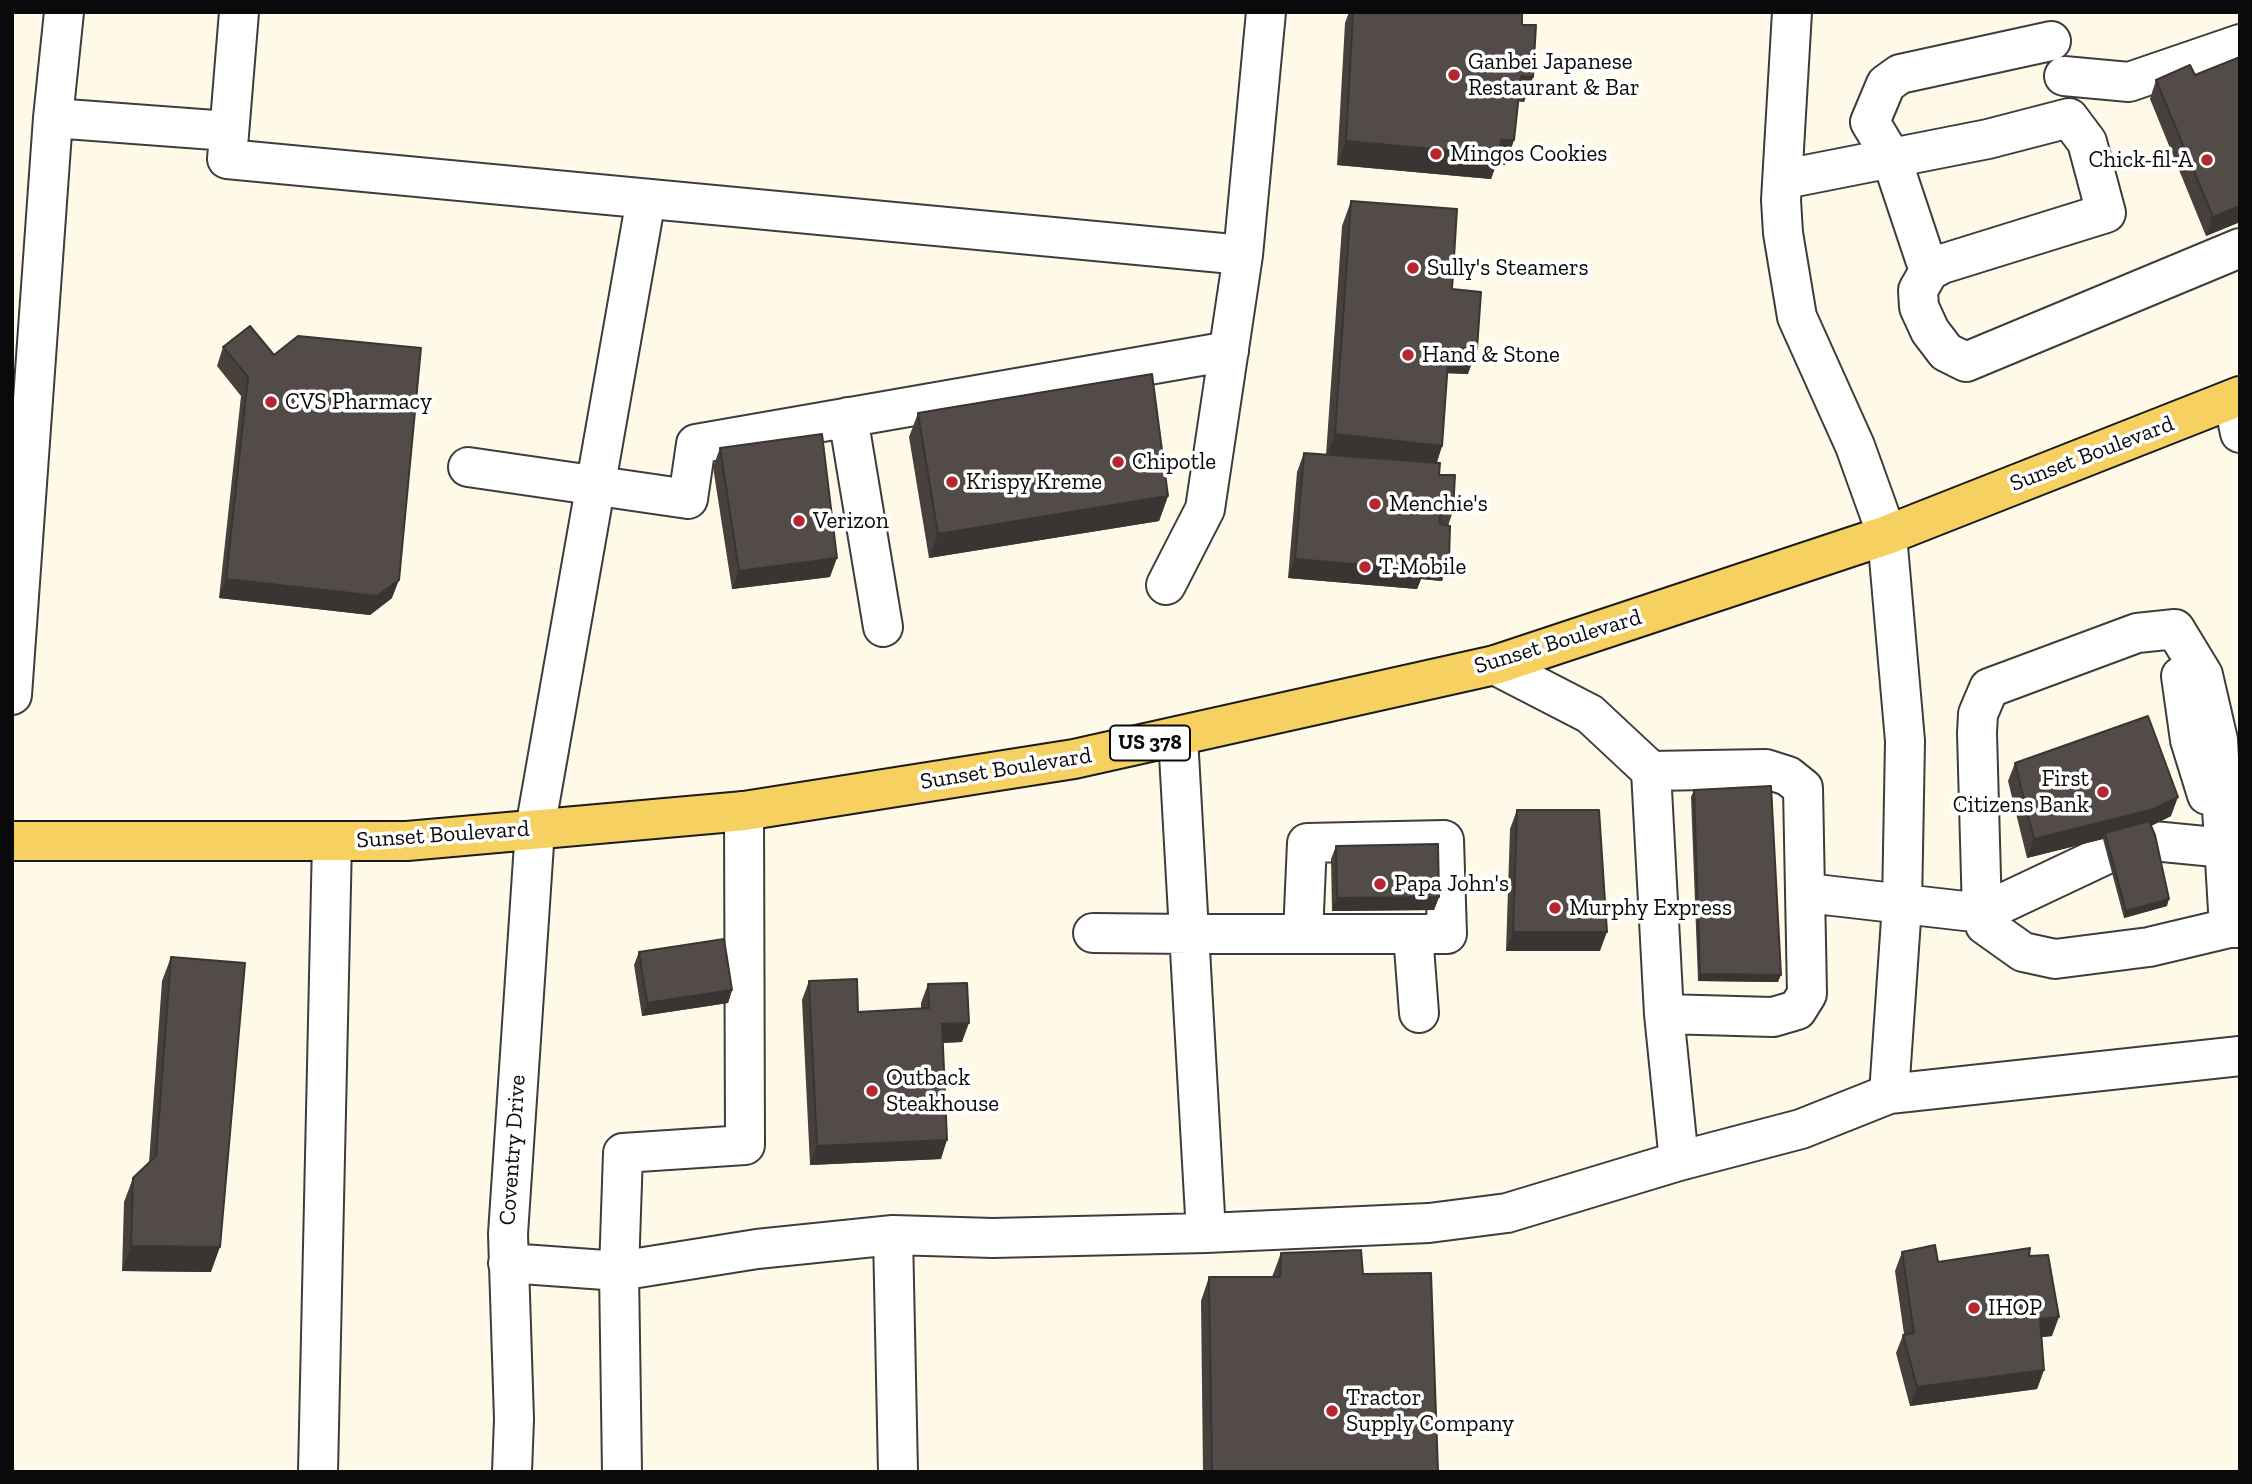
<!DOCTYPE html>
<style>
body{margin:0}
#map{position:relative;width:2252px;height:1484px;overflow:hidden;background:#fffae8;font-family:"Zilla Slab",serif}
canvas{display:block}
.frame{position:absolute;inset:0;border:14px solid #0a0a0a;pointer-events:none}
</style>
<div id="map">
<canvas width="2252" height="1484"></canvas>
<div class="frame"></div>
</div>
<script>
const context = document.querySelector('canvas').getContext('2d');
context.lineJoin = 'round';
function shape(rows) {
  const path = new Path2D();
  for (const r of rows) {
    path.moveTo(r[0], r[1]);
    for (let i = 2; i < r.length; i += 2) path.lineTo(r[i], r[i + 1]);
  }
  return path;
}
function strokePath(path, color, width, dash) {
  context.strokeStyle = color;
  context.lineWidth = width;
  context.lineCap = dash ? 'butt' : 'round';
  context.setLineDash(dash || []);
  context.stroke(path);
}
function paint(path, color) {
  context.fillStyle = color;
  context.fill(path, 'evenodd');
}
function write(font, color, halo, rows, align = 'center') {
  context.font = font + ' "Zilla Slab",serif';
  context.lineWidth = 7;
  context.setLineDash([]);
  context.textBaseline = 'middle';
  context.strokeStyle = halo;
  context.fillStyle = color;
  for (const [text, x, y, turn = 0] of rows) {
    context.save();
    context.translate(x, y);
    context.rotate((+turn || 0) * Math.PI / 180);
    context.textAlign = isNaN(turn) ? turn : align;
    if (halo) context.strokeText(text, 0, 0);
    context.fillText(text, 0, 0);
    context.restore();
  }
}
const minor = shape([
 [239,12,227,159,1243,255,1266,12],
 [1792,12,1781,200,1783,233,1797,317,1855,446,1887,535,1905,741,1902,905,1889,1094],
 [2064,76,2129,82,2240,44],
 [53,118,228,131],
 [1785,179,1988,139,2069,118,2087,142,2106,213,1942,264,1929,271,1918,290,1919,307,1930,331,1946,352,1966,362,2240,248],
 [1929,271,1891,157,1870,122,1886,84,1900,74,2051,41],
 [2233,399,2240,433],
 [848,417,883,627],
 [468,467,688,499,696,444,1229,351],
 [1166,585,1205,509,1243,255],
 [2175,629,2203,675,2218,740,2229,928,2240,928],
 [1495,665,1590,714,1651,771,1664,1014,1679,1161],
 [2181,676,2190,740,2207,795],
 [12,695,53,118,64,12],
 [1178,737,1206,1233],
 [1651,771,1766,769,1788,776,1803,788,1807,994,1797,1010,1773,1017,1664,1014],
 [1807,893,1982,913,1977,733,1978,714,1989,688,2137,633,2175,629],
 [1982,913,1985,925,2023,952,2055,959,2149,947,2229,928],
 [1982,913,2107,854,2153,841,2225,848],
 [1093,933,1190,934,1447,934,1444,840,1307,843,1303,934],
 [1413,934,1419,1013],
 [893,1235,898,1472],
 [508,1263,619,1271,757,1249,893,1235,993,1238,1206,1233,1429,1223,1507,1213,1679,1161,1801,1129,1889,1094,2240,1056],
 [318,1472,332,841],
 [512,1472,514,1419,508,1234,535,829,646,199],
 [622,1472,619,1271,623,1153,745,1145,744,811]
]);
const major = shape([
 [12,841,407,841,744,811,1074,759,1495,665,1887,535,2240,396]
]);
strokePath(minor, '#3d3d3d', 42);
strokePath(major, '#1b1b1b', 42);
strokePath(minor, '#fff', 38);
strokePath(major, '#f6d061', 38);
paint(shape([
 [1349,12,1522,12,1522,25,1533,77,1524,102,1518,101,1514,140,1505,165,1496,165,1491,179,1337,165,1345,23],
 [2240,57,2240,222,2206,236,2150,99,2156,80,2195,75],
 [1351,201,1452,289,1468,374,1447,373,1442,446,1437,462,1439,475,1453,511,1448,526,1442,581,1421,579,1417,589,1288,578,1297,472,1304,453,1326,455,1342,226],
 [250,326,392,598,370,615,219,598,241,396,217,366,223,347],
 [918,413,1168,496,1159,521,929,558,909,437],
 [720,448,830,577,732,589,713,467],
 [2015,763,2171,816,2151,826,2167,906,2124,918,2103,839,2027,858,2008,781],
 [1694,790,1778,982,1698,981,1691,797],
 [1517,810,1600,951,1506,951,1510,829],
 [1336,846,1439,897,1434,910,1332,911,1331,859],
 [639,952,732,990,728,1003,642,1016,634,965],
 [171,957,211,1272,122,1271,124,1202,133,1178,149,1163,162,981],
 [809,981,858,1012,921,1009,921,1003,928,984,962,1042,943,1043,941,1159,810,1165,802,1000],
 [1902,1252,1938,1262,2052,1336,2042,1337,2044,1370,2037,1389,1910,1406,1896,1353,1903,1335,1904,1334,1895,1271],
 [1281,1253,1363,1274,1438,1472,1203,1472,1201,1301,1209,1277,1272,1277]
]), '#47403d');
paint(shape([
 [1521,76,1533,77,1524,102,1512,100],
 [1514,140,1505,165,1496,165,1491,179,1337,165,1346,141],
 [2240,206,2240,222,2206,236,2213,217],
 [1449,348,1477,349,1468,374,1440,373],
 [1335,434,1442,446,1434,471,1326,458],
 [1168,496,1159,521,929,558,938,534],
 [837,558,830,577,732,589,739,571],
 [1295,559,1425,560,1449,562,1442,581,1421,579,1417,589,1288,578],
 [226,579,399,580,392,598,370,615,219,598],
 [2178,797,2171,816,2147,828,2105,833,2103,839,2027,858,2034,839],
 [1439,897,1434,910,1332,911,1337,898],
 [2169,899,2167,906,2124,918,2126,911],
 [1513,932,1607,932,1600,951,1506,951],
 [1700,974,1781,975,1778,982,1698,981],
 [732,990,728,1003,642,1016,647,1003],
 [969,1023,962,1042,935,1043,942,1024],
 [947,1140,941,1159,810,1165,817,1146],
 [131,1246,220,1247,211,1272,122,1271],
 [2059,1317,2052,1336,2034,1338,2040,1319],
 [2044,1370,2037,1389,1910,1406,1917,1387]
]), '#3a3432');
const building = shape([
 [1353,12,1522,12,1522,25,1536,25,1533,77,1521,76,1514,140,1501,140,1499,155,1346,141,1353,12],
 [2240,57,2240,206,2213,217,2156,80,2190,65,2195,75,2240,57],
 [1351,201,1457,209,1452,289,1481,292,1477,349,1449,348,1442,446,1335,434,1351,201],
 [250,326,274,355,298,336,421,348,399,580,377,596,226,579,248,377,223,347,250,326],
 [1152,374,1168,496,938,534,918,413,1152,374],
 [822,434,837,558,739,571,720,448,822,434],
 [1304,453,1440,463,1439,475,1455,475,1453,511,1439,509,1440,524,1450,526,1449,562,1425,560,1424,570,1295,559,1304,453],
 [2148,716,2178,797,2154,809,2034,839,2015,763,2148,716],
 [1771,786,1781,975,1700,974,1694,790,1771,786],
 [1517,810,1599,810,1607,932,1513,932,1517,810],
 [2149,821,2155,835,2169,899,2126,911,2105,833,2149,821],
 [1438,844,1439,897,1337,898,1336,846,1438,844],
 [724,939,732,990,647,1003,639,952,724,939],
 [171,957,245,963,220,1247,131,1246,133,1178,156,1156,171,957],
 [857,979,858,1012,929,1008,928,984,967,983,969,1023,942,1024,947,1140,817,1146,809,981,857,979],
 [1935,1245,1938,1262,2030,1248,2029,1256,2048,1255,2059,1317,2040,1319,2044,1370,1917,1387,1903,1335,1914,1333,1902,1252,1935,1245],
 [1361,1250,1363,1274,1431,1273,1438,1472,1212,1472,1209,1277,1280,1277,1281,1253,1361,1250]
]);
paint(building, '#534b47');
strokePath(building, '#3a3432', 2);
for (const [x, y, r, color] of [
 [1454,75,7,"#b6262f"],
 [1436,154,7,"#b6262f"],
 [2207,160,7,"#b6262f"],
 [1413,268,7,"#b6262f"],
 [1408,355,7,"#b6262f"],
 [271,402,7,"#b6262f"],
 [1118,462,7,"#b6262f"],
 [952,482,7,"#b6262f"],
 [1375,504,7,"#b6262f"],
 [799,521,7,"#b6262f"],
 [1365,567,7,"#b6262f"],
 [2103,792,7,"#b6262f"],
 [1380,884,7,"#b6262f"],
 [1555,908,7,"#b6262f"],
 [872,1091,7,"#b6262f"],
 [1974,1308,7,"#b6262f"],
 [1332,1411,7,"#b6262f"]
]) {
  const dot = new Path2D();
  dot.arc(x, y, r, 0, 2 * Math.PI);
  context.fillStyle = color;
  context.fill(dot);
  strokePath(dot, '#fff', 2.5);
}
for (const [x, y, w] of [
 [1150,743,80]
]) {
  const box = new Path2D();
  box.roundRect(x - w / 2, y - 17.5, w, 35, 5);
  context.fillStyle = '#fff';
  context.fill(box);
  strokePath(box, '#0a0a0a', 2);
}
write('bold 21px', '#0a0a0a', null, [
 ["US 378",1150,743]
]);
write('23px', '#0a0a0a', '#fff', [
 ["Ganbei Japanese",1468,62],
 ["Restaurant & Bar",1468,88],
 ["Mingos Cookies",1450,154],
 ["Chick-fil-A",2193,160,"right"],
 ["Sully's Steamers",1427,268],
 ["Hand & Stone",1422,355],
 ["CVS Pharmacy",285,402],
 ["Chipotle",1132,462],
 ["Krispy Kreme",966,482],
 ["Menchie's",1389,504],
 ["Verizon",813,521],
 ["T-Mobile",1379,567],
 ["First",2089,779,"right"],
 ["Citizens Bank",2089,805,"right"],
 ["Papa John's",1394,884],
 ["Murphy Express",1569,908],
 ["Outback",886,1078],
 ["Steakhouse",886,1104],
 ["IHOP",1988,1308],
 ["Tractor",1346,1398],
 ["Supply Company",1346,1424]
], 'left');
write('23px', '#0a0a0a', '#fff', [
 ["Sunset Boulevard",2092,454,-21],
 ["Sunset Boulevard",1558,642,-17],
 ["Sunset Boulevard",1006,769,-9],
 ["Sunset Boulevard",443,835,-4],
 ["Coventry Drive",513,1150,-86]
]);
</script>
